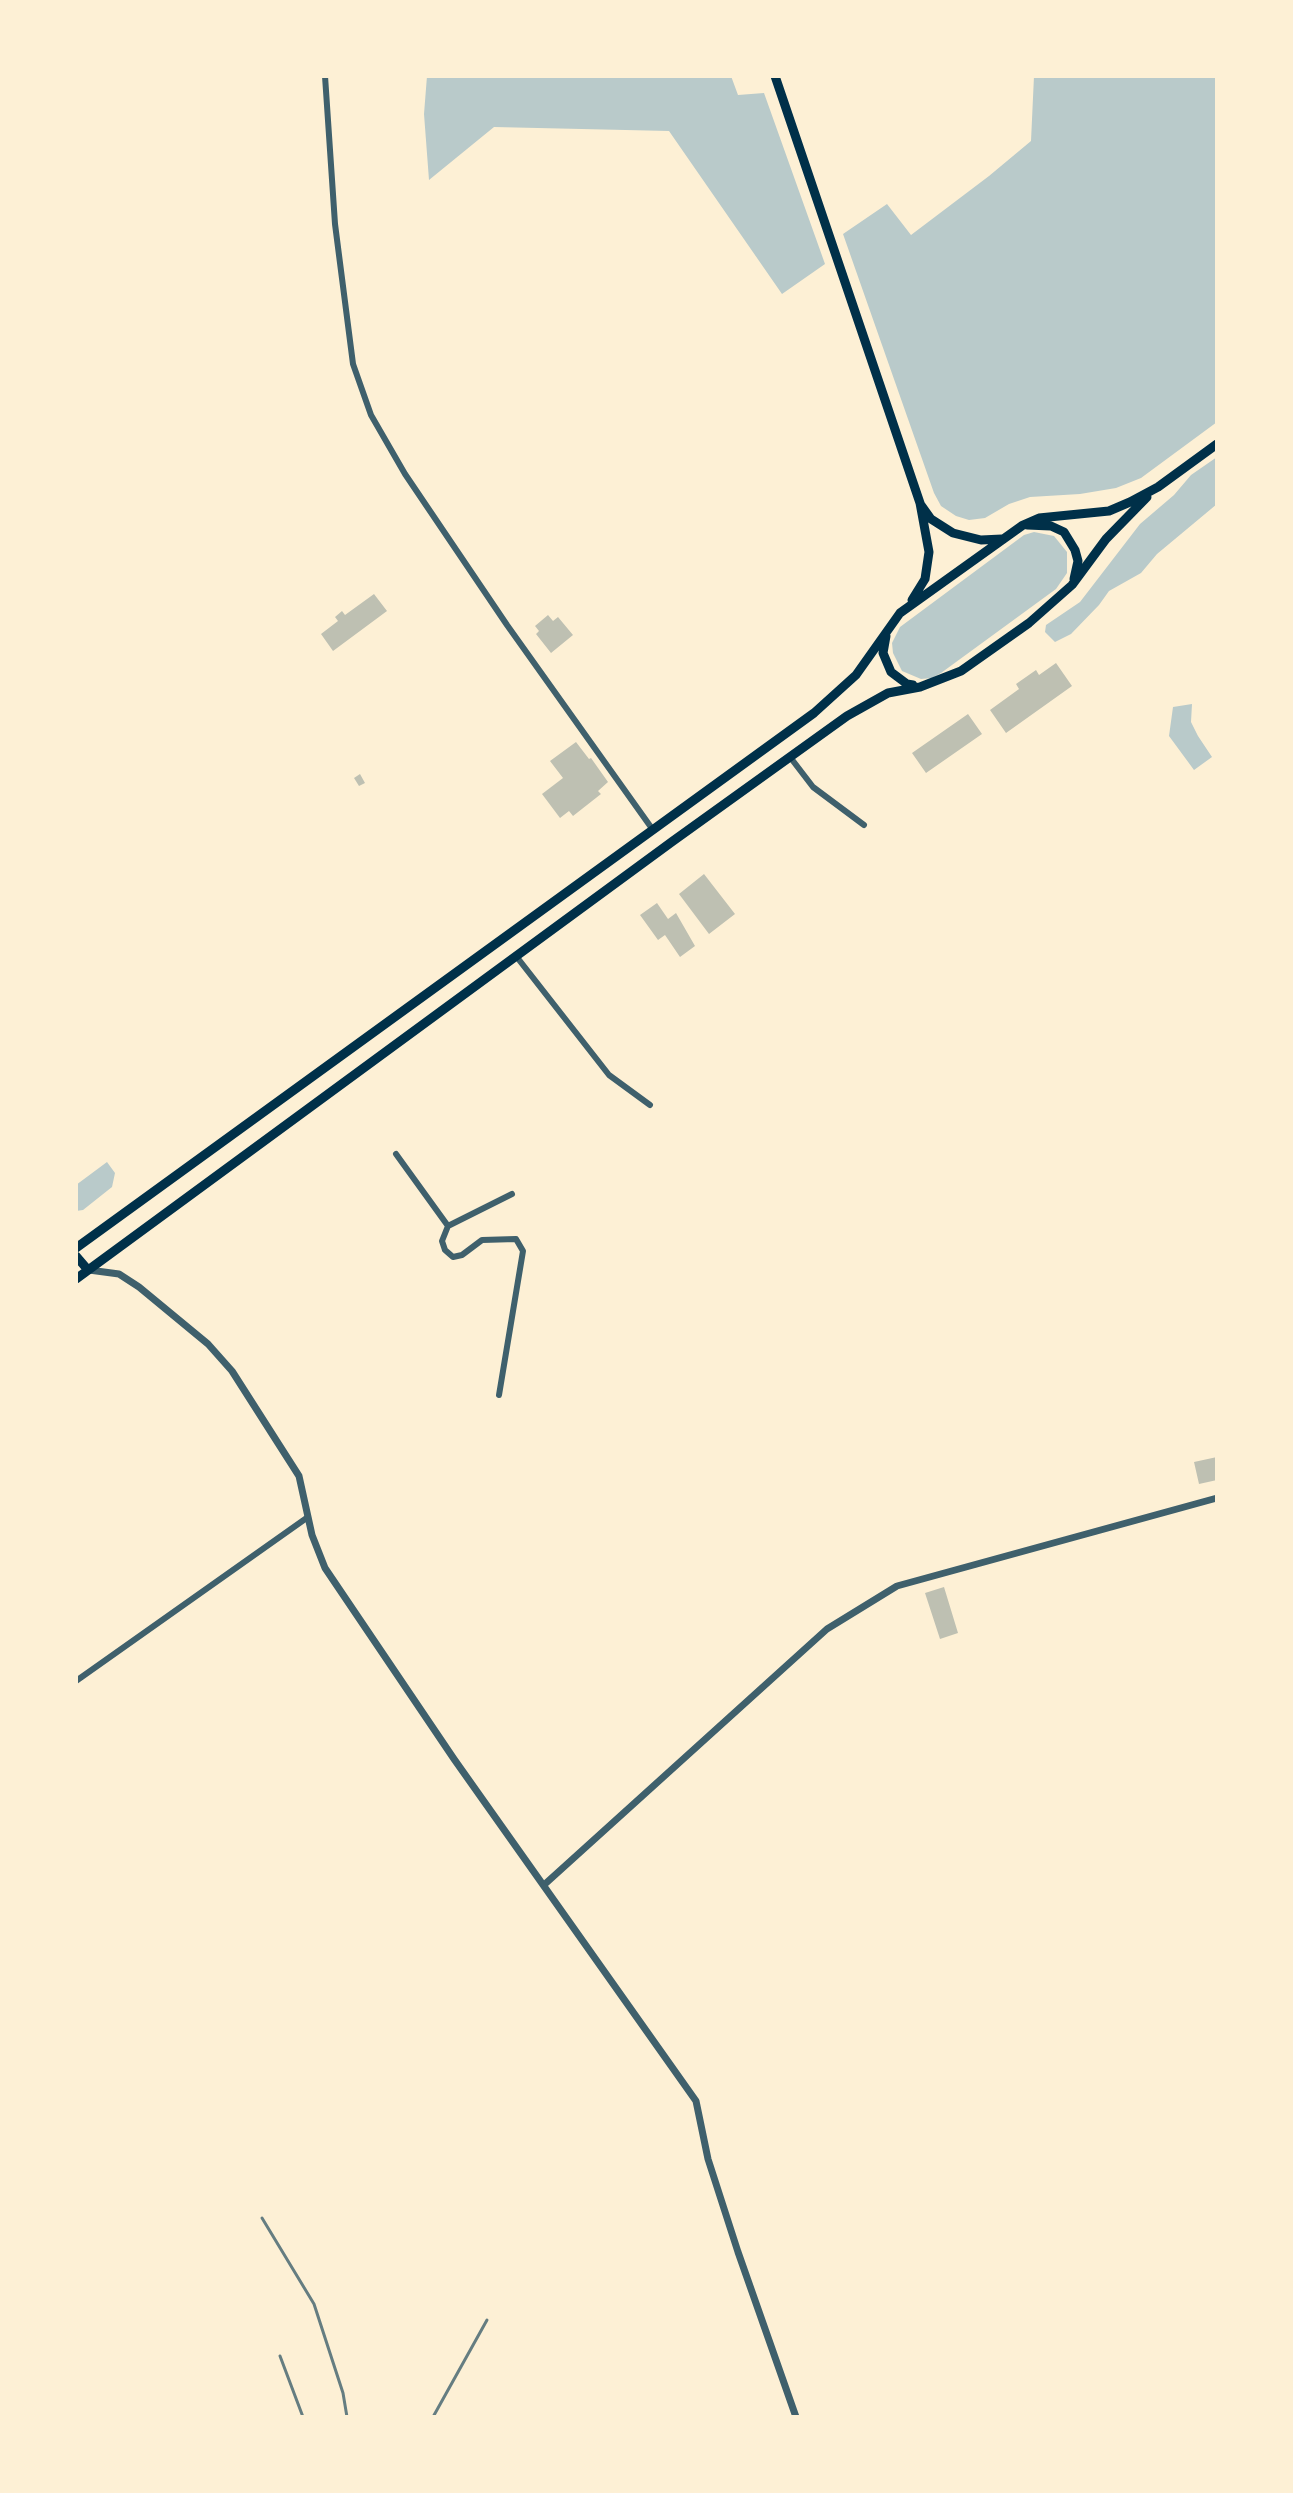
<!DOCTYPE html>
<style>
body{margin:0}
#map{position:relative;width:1293px;height:2493px;overflow:hidden;background:#fdf0d5;font-family:"PT Sans Narrow",sans-serif}
canvas{display:block}
.frame{position:absolute;inset:0;border:78px solid #fdf0d5;pointer-events:none}
</style>
<div id="map">
<canvas width="1293" height="2493"></canvas>
<div class="frame"></div>
</div>
<script>
const context = document.querySelector('canvas').getContext('2d');
context.lineJoin = 'round';
function paint(path, color) {
  context.fillStyle = color;
  context.fill(path, 'evenodd');
}
function shape(rows) {
  const path = new Path2D();
  for (const r of rows) {
    path.moveTo(r[0], r[1]);
    for (let i = 2; i < r.length; i += 2) path.lineTo(r[i], r[i + 1]);
  }
  return path;
}
function strokePath(path, color, width, dash) {
  context.strokeStyle = color;
  context.lineWidth = width;
  context.lineCap = dash ? 'butt' : 'round';
  context.setLineDash(dash || []);
  context.stroke(path);
}
paint(shape([
 [427,76,731,76,738,95,764,93,825,264,782,294,669,131,494,127,429,180,424,114],
 [1034,76,1217,76,1217,422,1141,478,1116,488,1080,494,1030,497,1009,504,985,518,969,520,956,516,941,506,934,493,843,234,887,204,911,235,989,176,1031,141],
 [1217,457,1217,504,1157,554,1141,573,1109,591,1099,605,1071,634,1055,642,1045,632,1046,625,1080,602,1140,524,1174,495,1191,475],
 [1034,532,1054,536,1067,552,1067,573,1056,589,941,673,932,678,921,679,902,671,893,653,892,643,900,627,1024,535],
 [1192,704,1191,722,1198,736,1212,757,1194,770,1169,736,1173,707],
 [107,1162,115,1173,112,1187,83,1210,76,1211,76,1185]
]), '#b9caca');
paint(shape([
 [374,594,387,611,333,651,321,634,338,621,335,617,342,611,345,615],
 [548,615,553,621,558,617,573,635,551,653,536,634,539,631,535,626],
 [1056,663,1072,686,1006,733,990,710,1019,689,1016,684,1036,670,1039,675],
 [968,714,982,734,926,773,912,753],
 [576,742,589,759,591,758,608,782,598,791,601,794,573,816,569,811,560,818,542,794,563,778,550,761],
 [360,774,365,783,359,786,354,778],
 [704,874,735,914,709,934,679,894],
 [657,903,668,919,676,913,695,946,680,957,665,935,658,940,640,915],
 [1217,1457,1217,1480,1199,1484,1194,1462],
 [944,1587,958,1633,940,1639,925,1593]
]), '#bec0b2');
strokePath(shape([
 [325,76,335,224,353,364,371,415,405,474,507,625,653,830],
 [790,757,813,787,864,825],
 [516,956,609,1075,650,1105],
 [396,1154,448,1226,512,1194],
 [448,1226,442,1241,445,1250,453,1257,462,1255,482,1240,516,1239,523,1251,499,1395],
 [76,1681,308,1517]
]), '#3f606c', 6);
strokePath(shape([
 [89,1270,119,1274,139,1287,208,1344,232,1371,299,1476,312,1535,325,1568,454,1759,696,2101,708,2159,738,2252,796,2417],
 [545,1884,827,1629,897,1586,1217,1498]
]), '#3f606c', 7);
strokePath(shape([
 [775,76,920,503,929,552,925,579,912,600],
 [921,505,931,519,953,533,981,540,1002,539],
 [1027,525,1051,526,1064,532,1075,550,1078,561,1074,579],
 [886,636,883,653,891,672,907,684,913,685],
 [76,1248,814,713,856,675,900,613,1023,525,1039,518,1109,511,1130,502,1158,487,1217,444],
 [76,1256,88,1270],
 [76,1279,673,841,847,716,888,693,920,687,961,671,1029,623,1072,585,1106,539,1147,497]
]), '#003049', 9);
strokePath(shape([
 [262,2218,314,2304,343,2393,347,2417],
 [280,2356,303,2417],
 [433,2417,487,2320]
]), '#657d81', 3);
</script>
